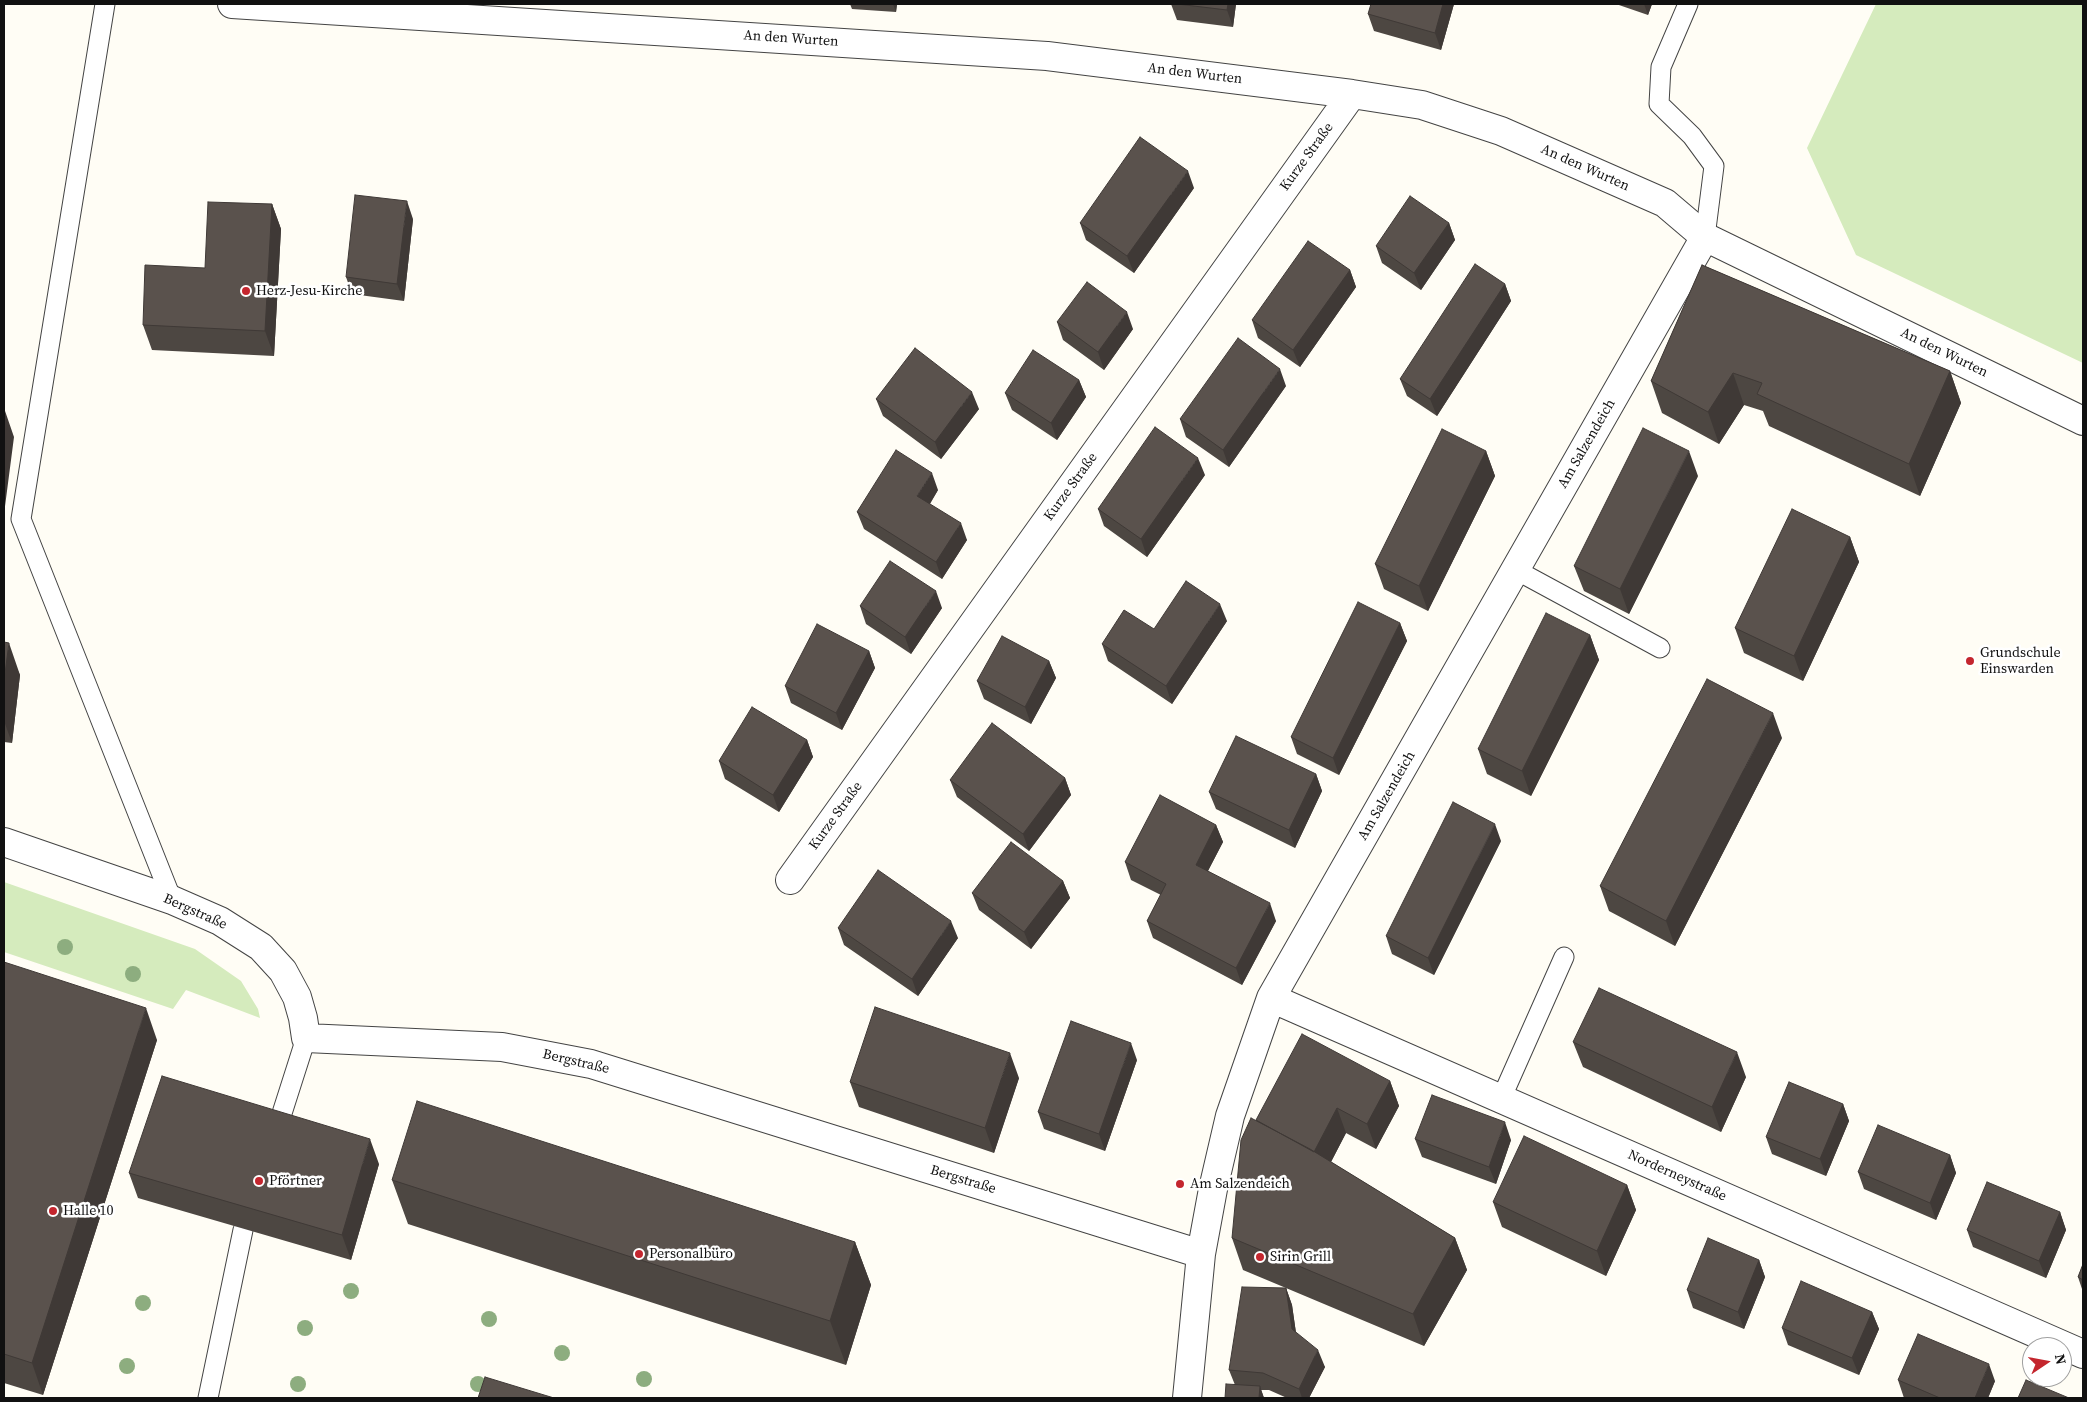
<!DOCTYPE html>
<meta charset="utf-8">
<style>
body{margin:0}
#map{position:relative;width:2087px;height:1402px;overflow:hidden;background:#fffdf5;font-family:"Source Serif 4",serif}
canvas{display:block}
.frame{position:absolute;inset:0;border:5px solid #111;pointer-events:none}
.north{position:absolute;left:2022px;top:1337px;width:50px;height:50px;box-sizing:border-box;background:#fff;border:1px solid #a0a0a0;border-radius:50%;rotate:78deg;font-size:14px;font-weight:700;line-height:20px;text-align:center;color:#111}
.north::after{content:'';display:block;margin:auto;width:18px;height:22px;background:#c4262e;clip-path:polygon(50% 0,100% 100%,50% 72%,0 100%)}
</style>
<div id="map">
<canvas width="2087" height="1402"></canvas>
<div class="frame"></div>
<div class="north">N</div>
</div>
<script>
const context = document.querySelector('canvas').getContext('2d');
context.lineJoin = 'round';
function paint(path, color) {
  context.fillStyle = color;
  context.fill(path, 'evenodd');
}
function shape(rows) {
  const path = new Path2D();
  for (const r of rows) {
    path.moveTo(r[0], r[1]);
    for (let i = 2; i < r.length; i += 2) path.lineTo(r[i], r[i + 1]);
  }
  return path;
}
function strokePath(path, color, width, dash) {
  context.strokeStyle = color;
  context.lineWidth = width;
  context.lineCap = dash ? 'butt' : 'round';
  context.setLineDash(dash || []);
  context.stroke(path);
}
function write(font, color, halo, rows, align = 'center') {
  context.font = font + ' "Source Serif 4",serif';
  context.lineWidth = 5;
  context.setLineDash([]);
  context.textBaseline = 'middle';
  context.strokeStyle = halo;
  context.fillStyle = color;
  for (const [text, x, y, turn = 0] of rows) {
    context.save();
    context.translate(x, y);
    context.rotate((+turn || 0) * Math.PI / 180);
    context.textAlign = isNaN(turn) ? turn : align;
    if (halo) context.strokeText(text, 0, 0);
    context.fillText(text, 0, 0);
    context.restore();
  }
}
paint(shape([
 [1876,4,2083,4,2083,363,1856,255,1807,148],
 [4,882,195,949,241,981,258,1009,260,1018,186,990,173,1009,4,952]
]), '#d5ebbd');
const lane = shape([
 [105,4,21,519,172,900],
 [1688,4,1661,67,1659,104,1692,136,1714,166,1705,237],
 [1516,570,1660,648],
 [1501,1099,1564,957],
 [276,1132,306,1038],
 [208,1398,243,1230]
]);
const street = shape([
 [232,4,1047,56,1352,94,1422,105,1501,131,1665,203,1705,237,2083,421],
 [4,842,172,900,220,921,261,947,283,971,297,997,303,1018,306,1038,502,1047,591,1064,1201,1254],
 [790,880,1352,94],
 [1271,998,2083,1354],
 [1187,1398,1201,1254,1213,1189,1230,1116,1271,998,1705,237]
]);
strokePath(lane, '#444', 21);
strokePath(street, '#444', 30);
strokePath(lane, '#fff', 19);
strokePath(street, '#fff', 28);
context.fillStyle = '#8dad7f';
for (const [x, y] of [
 [65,947],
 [133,974],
 [351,1291],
 [143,1303],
 [489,1319],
 [305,1328],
 [562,1353],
 [127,1366],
 [644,1379],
 [298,1384],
 [478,1384]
]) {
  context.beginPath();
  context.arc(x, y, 8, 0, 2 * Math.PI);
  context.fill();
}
paint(shape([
 [850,4,897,4,896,12,852,9],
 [1171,4,1236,4,1233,27,1177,20],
 [1454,4,1441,50,1374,31,1368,14],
 [1616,4,1652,4,1648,15],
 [1194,188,1134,273,1086,240,1080,223],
 [272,204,281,229,274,356,152,350,143,325,205,268],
 [413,219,404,301,352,294,346,277],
 [1449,223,1455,240,1421,290,1382,263,1376,246],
 [1702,265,1950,371,1961,403,1920,496,1769,426,1763,411,1744,405,1719,444,1662,413,1651,381],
 [1350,270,1356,287,1300,367,1258,338,1252,320],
 [1505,284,1511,301,1437,416,1407,396,1400,379],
 [1057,322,1133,329,1104,370,1063,340],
 [1079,380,1086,397,1057,440,1012,410,1005,393],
 [1286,386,1229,467,1186,437,1180,419],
 [876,399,979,409,941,459,883,416],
 [1486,451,1495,476,1428,611,1384,589,1375,564],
 [1205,475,1147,557,1104,526,1098,509],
 [1698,476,1629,614,1584,591,1574,566],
 [938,490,930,504,967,540,942,579,864,529,857,512],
 [1850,537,1859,562,1803,681,1744,653,1735,628],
 [860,606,942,608,911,654,866,624],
 [1227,621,1172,704,1108,661,1102,644,1154,629],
 [1400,623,1407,641,1339,775,1297,754,1291,737],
 [1590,635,1599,660,1531,796,1487,774,1478,749],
 [4,642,20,675,12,743,4,742],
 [869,651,875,668,842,730,791,703,785,686],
 [1049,661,1056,678,1031,724,984,699,977,681],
 [1782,738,1675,946,1609,911,1600,886],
 [807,740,813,757,779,812,725,779,719,761],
 [1316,774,1322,791,1295,848,1216,809,1209,792],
 [1065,778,1071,795,1029,851,957,797,950,780],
 [1216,825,1223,842,1208,871,1276,921,1242,985,1153,938,1147,921,1161,895,1131,880,1125,862],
 [1501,841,1434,975,1392,954,1386,936],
 [1063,881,1070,898,1031,949,979,910,972,893],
 [838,928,958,938,918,996,844,945],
 [4,962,157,1040,43,1395,4,1383],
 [1573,1042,1746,1077,1721,1132,1583,1067],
 [1137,1060,1105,1151,1044,1129,1038,1112],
 [1019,1078,994,1153,859,1107,850,1082],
 [1390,1081,1399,1106,1376,1149,1346,1133,1331,1162,1455,1238,1467,1270,1424,1346,1286,1288,1292,1305,1296,1333,1325,1367,1309,1398,1287,1398,1269,1390,1261,1390,1264,1398,1225,1398,1235,1385,1229,1370,1286,1288,1243,1270,1232,1238,1256,1120],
 [1843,1104,1849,1121,1826,1176,1772,1154,1766,1137],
 [1415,1139,1511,1140,1496,1184,1422,1157],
 [1950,1155,1956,1173,1936,1220,1864,1189,1858,1172],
 [379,1164,351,1260,138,1198,129,1173],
 [392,1180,855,1242,871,1285,846,1365,408,1224],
 [1627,1185,1636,1210,1606,1276,1502,1227,1493,1202],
 [2060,1212,2066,1230,2046,1278,1973,1247,1967,1230],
 [1759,1260,1765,1277,1744,1329,1693,1308,1687,1290],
 [2083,1264,2083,1292,2078,1277],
 [1872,1312,1879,1329,1859,1375,1788,1345,1782,1328],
 [1898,1380,1995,1381,1988,1398,1904,1398]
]), '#4d4742');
paint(shape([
 [893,4,897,4,896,12],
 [1228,4,1236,4,1233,27,1227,10],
 [1443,4,1454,4,1441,50,1435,33],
 [1644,4,1652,4,1648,15],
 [1188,171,1194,188,1134,273,1127,256],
 [407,201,413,219,404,301,397,284],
 [272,204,281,229,274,356,265,331],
 [1449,223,1455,240,1421,290,1414,273],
 [1350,270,1356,287,1300,367,1293,350],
 [1505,284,1511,301,1437,416,1430,399],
 [1127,312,1133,329,1104,370,1098,352],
 [1280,369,1286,386,1229,467,1223,450],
 [1950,371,1961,403,1920,496,1909,464],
 [1733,373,1744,405,1719,444,1708,412],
 [1079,380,1086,397,1057,440,1051,423],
 [972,392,979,409,941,459,935,442],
 [4,408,14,437,4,514],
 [1486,451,1495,476,1428,611,1419,586],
 [1689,451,1698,476,1629,614,1620,589],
 [1198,458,1205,475,1147,557,1141,539],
 [932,473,938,490,924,513,917,496],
 [961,523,967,540,942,579,936,562],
 [1850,537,1859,562,1803,681,1794,656],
 [936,591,942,608,911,654,905,637],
 [1220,604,1227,621,1172,704,1166,686],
 [1400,623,1407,641,1339,775,1333,758],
 [1590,635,1599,660,1531,796,1522,771],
 [9,643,20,675,12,743,4,721,4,681],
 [869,651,875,668,842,730,836,713],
 [1049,661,1056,678,1031,724,1025,707],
 [1773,713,1782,738,1675,946,1666,921],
 [807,740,813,757,779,812,773,795],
 [1316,774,1322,791,1295,848,1289,830],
 [1065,778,1071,795,1029,851,1023,834],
 [1495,824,1501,841,1434,975,1428,958],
 [1216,825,1223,842,1202,882,1196,865],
 [1063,881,1070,898,1031,949,1024,932],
 [1270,903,1276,921,1242,985,1236,968],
 [951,921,958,938,918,996,912,979],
 [146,1008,157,1040,43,1395,32,1363],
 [1131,1043,1137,1060,1105,1151,1099,1134],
 [1737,1052,1746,1077,1721,1132,1712,1107],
 [1010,1053,1019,1078,994,1153,985,1128],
 [1390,1081,1399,1106,1376,1149,1367,1124],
 [1843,1104,1849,1121,1826,1176,1820,1159],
 [1337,1108,1346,1133,1321,1181,1312,1156],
 [1505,1122,1511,1140,1496,1184,1489,1167],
 [370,1139,379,1164,351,1260,342,1235],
 [1950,1155,1956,1173,1936,1220,1930,1203],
 [1627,1185,1636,1210,1606,1276,1597,1251],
 [2060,1212,2066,1230,2046,1278,2039,1261],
 [1455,1238,1467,1270,1424,1346,1413,1314],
 [855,1242,871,1285,846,1365,830,1321],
 [1759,1260,1765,1277,1744,1329,1738,1312],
 [1286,1288,1292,1305,1298,1347,1292,1329],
 [1872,1312,1879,1329,1859,1375,1852,1358],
 [1318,1350,1325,1367,1309,1398,1302,1398,1299,1389],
 [1989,1364,1995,1381,1988,1398,1975,1398],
 [1260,1386,1264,1398,1259,1398]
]), '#3f3936');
const building = shape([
 [1177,4,1228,4,1227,10,1177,4],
 [1371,4,1443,4,1435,33,1368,14,1371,4],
 [1140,137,1188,171,1127,256,1080,223,1140,137],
 [355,195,407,201,397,284,346,277,355,195],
 [1410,196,1449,223,1414,273,1376,246,1410,196],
 [208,202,272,204,265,331,143,325,145,265,205,268,208,202],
 [1308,241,1350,270,1293,350,1252,320,1308,241],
 [1475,264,1505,284,1430,399,1400,379,1475,264],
 [1702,265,1950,371,1909,464,1757,394,1762,383,1733,373,1708,412,1651,381,1702,265],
 [1087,282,1127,312,1098,352,1057,322,1087,282],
 [1238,338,1280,369,1223,450,1180,419,1238,338],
 [915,348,972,392,935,442,876,399,915,348],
 [1033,350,1079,380,1051,423,1005,393,1033,350],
 [1155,427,1198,458,1141,539,1098,509,1155,427],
 [1643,428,1689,451,1620,589,1574,566,1643,428],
 [1442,429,1486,451,1419,586,1375,564,1442,429],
 [896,450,932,473,917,496,961,523,936,562,857,512,896,450],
 [1792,509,1850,537,1794,656,1735,628,1792,509],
 [890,561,936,591,905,637,860,606,890,561],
 [1186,581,1220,604,1166,686,1102,644,1124,610,1154,629,1186,581],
 [1358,602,1400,623,1333,758,1291,737,1358,602],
 [1546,613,1590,635,1522,771,1478,749,1546,613],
 [817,624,869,651,836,713,785,686,817,624],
 [1002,636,1049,661,1025,707,977,681,1002,636],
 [4,642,9,643,4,681,4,642],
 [1707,679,1773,713,1666,921,1600,886,1707,679],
 [752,707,807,740,773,795,719,761,752,707],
 [992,723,1065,778,1023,834,950,780,992,723],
 [1236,736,1316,774,1289,830,1209,792,1236,736],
 [1160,795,1216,825,1196,865,1270,903,1236,968,1147,921,1166,884,1125,862,1160,795],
 [1453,802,1495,824,1428,958,1386,936,1453,802],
 [1011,842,1063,881,1024,932,972,893,1011,842],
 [878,870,951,921,912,979,838,928,878,870],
 [4,962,146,1008,32,1363,4,1354,4,962],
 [1599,988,1737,1052,1712,1107,1573,1042,1599,988],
 [875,1007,1010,1053,985,1128,850,1082,875,1007],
 [1071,1021,1131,1043,1099,1134,1038,1112,1071,1021],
 [1302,1034,1390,1081,1367,1124,1337,1108,1314,1152,1256,1120,1302,1034],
 [162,1076,370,1139,342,1235,129,1173,162,1076],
 [1789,1082,1843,1104,1820,1159,1766,1137,1789,1082],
 [1432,1095,1505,1122,1489,1167,1415,1139,1432,1095],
 [417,1101,855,1242,830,1321,392,1180,417,1101],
 [1251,1118,1310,1149,1455,1238,1413,1314,1232,1238,1241,1140,1251,1118],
 [1878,1125,1950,1155,1930,1203,1858,1172,1878,1125],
 [1524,1136,1627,1185,1597,1251,1493,1202,1524,1136],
 [1987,1182,2060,1212,2039,1261,1967,1230,1987,1182],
 [1708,1238,1759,1260,1738,1312,1687,1290,1708,1238],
 [2083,1264,2083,1280,2078,1277,2083,1264],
 [1801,1281,1872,1312,1852,1358,1782,1328,1801,1281],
 [1242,1287,1286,1288,1292,1329,1318,1350,1299,1389,1263,1373,1229,1370,1242,1287],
 [1918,1334,1989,1364,1975,1398,1940,1398,1898,1380,1918,1334],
 [485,1377,554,1398,478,1398,485,1377],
 [2026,1380,2069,1398,2018,1398,2026,1380],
 [1226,1384,1260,1386,1259,1398,1225,1398,1226,1384]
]);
paint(building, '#5a524d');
strokePath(building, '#3f3936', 1);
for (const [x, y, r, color] of [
 [246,291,5,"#c4262e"],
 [1970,661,5,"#c4262e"],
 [259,1181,5,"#c4262e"],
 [1180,1184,5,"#c4262e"],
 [53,1211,5,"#c4262e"],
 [639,1254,5,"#c4262e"],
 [1260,1257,5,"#c4262e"]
]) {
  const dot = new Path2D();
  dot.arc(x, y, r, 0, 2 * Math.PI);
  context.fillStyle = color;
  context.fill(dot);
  strokePath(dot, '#fff', 2);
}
write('14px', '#111', '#fff', [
 ["An den Wurten",791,39,4],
 ["An den Wurten",1195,74,7],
 ["Kurze Straße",1307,157,-54],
 ["An den Wurten",1585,168,24],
 ["An den Wurten",1944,353,26],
 ["Am Salzendeich",1587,444,-60],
 ["Kurze Straße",1071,487,-54],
 ["Am Salzendeich",1387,796,-60],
 ["Kurze Straße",836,816,-54],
 ["Bergstraße",195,912,24],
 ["Bergstraße",576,1062,13],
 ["Norderneystraße",1677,1176,24],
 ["Bergstraße",963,1180,17]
]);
write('14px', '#111', '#fff', [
 ["Herz-Jesu-Kirche",256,291],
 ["Grundschule",1980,653],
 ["Einswarden",1980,669],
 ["Pförtner",269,1181],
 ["Am Salzendeich",1190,1184],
 ["Halle 10",63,1211],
 ["Personalbüro",649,1254],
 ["Sirin Grill",1270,1257]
], 'left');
</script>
